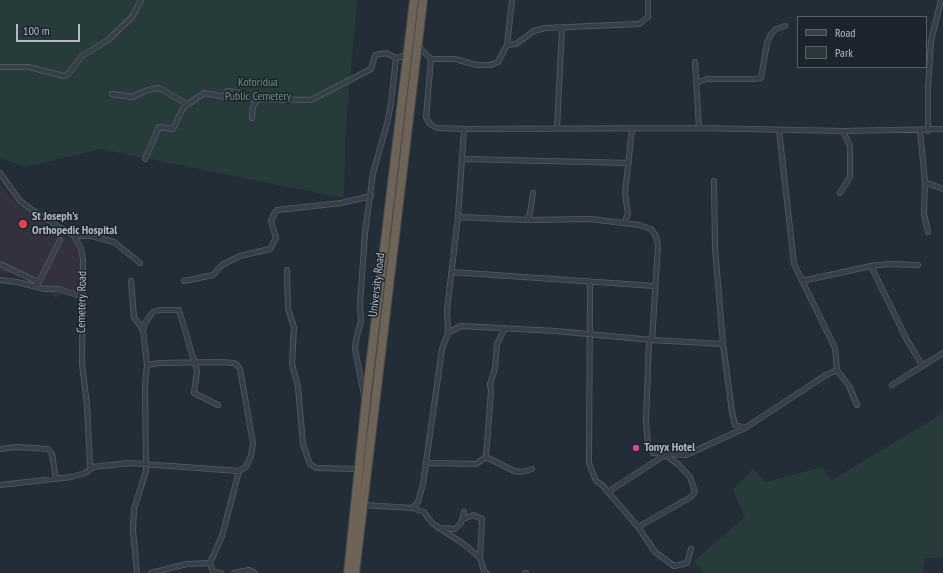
<!DOCTYPE html>
<style>
body{margin:0}
#map{position:relative;width:943px;height:573px;overflow:hidden;background:#232d38;font-family:"PT Sans Narrow",sans-serif}
canvas{display:block}
.legend{position:absolute;left:797px;top:16px;width:130px;height:52px;box-sizing:border-box;background:#1c242d;border:1px solid #586069;margin:0;padding:5px 7px;list-style:none;font-size:12px;color:#b2bac4}
.legend li{display:flex;align-items:center;gap:8px;height:20px}
.legend b{width:20px;border:1px solid #586069}
.scale{position:absolute;left:16px;top:24px;width:64px;height:18px;box-sizing:border-box;border:2px solid #b2bac4;border-top:0;padding-left:5px;font-size:12px;line-height:14px;white-space:nowrap;color:#b2bac4;-webkit-text-stroke:3px #1c242d;paint-order:stroke}
</style>
<div id="map">
<canvas width="943" height="573"></canvas>
<ul class="legend">
<li><b style="height:5px;background:#373f48"></b>Road</li>
<li><b style="height:11px;background:#283b3b"></b>Park</li>
</ul>
<div class="scale">100 m</div>
</div>
<script>
const context = document.querySelector('canvas').getContext('2d');
context.lineJoin = 'round';
function paint(path, color) {
  context.fillStyle = color;
  context.fill(path, 'evenodd');
}
function shape(rows) {
  const path = new Path2D();
  for (const r of rows) {
    path.moveTo(r[0], r[1]);
    for (let i = 2; i < r.length; i += 2) path.lineTo(r[i], r[i + 1]);
  }
  return path;
}
function strokePath(path, color, width, dash) {
  context.strokeStyle = color;
  context.lineWidth = width;
  context.lineCap = dash ? 'butt' : 'round';
  context.setLineDash(dash || []);
  context.stroke(path);
}
function write(font, color, halo, rows, align = 'center') {
  context.font = font + ' "PT Sans Narrow",sans-serif';
  context.lineWidth = 3;
  context.setLineDash([]);
  context.textBaseline = 'middle';
  context.strokeStyle = halo;
  context.fillStyle = color;
  for (const [text, x, y, turn = 0] of rows) {
    context.save();
    context.translate(x, y);
    context.rotate((+turn || 0) * Math.PI / 180);
    context.textAlign = isNaN(turn) ? turn : align;
    if (halo) context.strokeText(text, 0, 0);
    context.fillText(text, 0, 0);
    context.restore();
  }
}
paint(shape([
 [0,185,17,204,76,244,81,265,80,288,55,298,39,279,25,273,0,273]
]), '#32313d');
paint(shape([
 [0,0,357,0,345,138,344,198,101,149,25,167,0,158],
 [943,413,943,558,925,558,923,573,705,573,694,561,745,517,733,490,753,469,765,482,823,467,832,480]
]), '#283b3b');
const street = shape([
 [507,45,512,0],
 [418,46,431,59,426,117,430,124,437,128,464,129],
 [431,59,455,59,477,65,491,65,498,62,507,45,516,44,534,31,545,28,639,24,648,17,648,0],
 [695,62,699,128],
 [0,67,29,67,64,76,68,74,82,56,108,40,132,17,141,0],
 [697,82,707,79,753,79,761,78,767,43,771,34,776,29,785,26],
 [112,94,132,97,148,90,159,88,187,104],
 [252,118,253,107,257,99,311,100,371,69,375,55,386,53,396,58,407,55],
 [557,128,562,28],
 [779,130,794,264,835,348,837,370],
 [920,131,925,182,943,189],
 [928,131,928,89,931,41,941,0],
 [145,159,159,127,173,129,183,108,204,93,226,97,227,91,236,92,256,100],
 [462,159,629,163],
 [0,173,20,201,35,212,74,236,81,248,83,259,82,364,87,405,90,465,93,467],
 [714,181,715,248,723,344,732,412,735,425,745,428,826,375,837,370,849,386,857,405],
 [925,182,924,214,928,232],
 [840,193,850,177,850,146,843,131],
 [458,217,527,220,590,219,639,225,651,229,656,236,658,246,652,340],
 [527,220,530,213,533,193],
 [624,223,628,214,625,193,632,129],
 [74,236,91,236,114,242,140,263],
 [0,264,36,281,37,286],
 [871,266,907,340,922,365],
 [287,270,288,309,294,327,292,364,298,387,303,444,308,459,310,464,316,468,358,469],
 [451,272,655,286],
 [0,280,17,282,45,289,58,289,81,296],
 [131,281,134,317,143,330],
 [184,281,213,275,222,265,240,256,270,249,276,238,271,221,275,212,277,210,341,203,371,196],
 [802,281,871,266,889,264,918,265],
 [590,283,589,463,596,481,602,485,638,527,691,497,695,492,690,477,678,464,665,455],
 [37,286,60,240],
 [448,333,461,326,556,331,652,340,723,344],
 [649,340,646,423,648,444,653,453,686,455,745,428],
 [147,365,143,330,145,323,153,312,159,310,179,310,197,371,194,393,218,405],
 [892,385,943,353],
 [364,395,355,349,356,340,361,321,360,305,365,233,373,173,387,124,391,103,396,58],
 [0,449,17,447,48,449,52,454,56,479],
 [486,457,514,471,522,472,532,469],
 [426,463,476,464,486,457,491,391,490,384,495,368,497,344,505,328],
 [0,485,72,477,85,473,93,467,130,463,239,471,222,536,210,563,187,564,151,573],
 [608,492,665,455],
 [363,505,412,508,418,502,423,484,442,349,448,333,447,310,458,217,464,129,699,128,843,131,943,129],
 [412,508,424,512,432,523,465,545,480,558,484,571,487,573],
 [463,519,473,515,482,519,480,558],
 [638,527,655,552,674,566,687,563,691,549],
 [439,528,455,529,461,523,464,512],
 [210,563,213,573],
 [213,572,221,573],
 [137,573,133,530,134,509,146,471,145,385,147,365,160,363,220,362,234,363,237,365,240,369,253,443,251,456,246,467,239,471],
 [234,573,249,570,255,573],
 [525,573,526,573]
]);
const highway = shape([
 [348,573,366,400,414,0],
 [355,573,423,0]
]);
strokePath(street, '#555d66', 6);
strokePath(highway, '#424a53', 10);
strokePath(street, '#373f48', 4.5);
strokePath(highway, '#6e6355', 8);
for (const [x, y, r, color] of [
 [23,224,5,"#e0444e"],
 [636,448,4,"#d1479c"]
]) {
  const dot = new Path2D();
  dot.arc(x, y, r, 0, 2 * Math.PI);
  context.fillStyle = color;
  context.fill(dot);
  strokePath(dot, '#1c242d', 1.5);
}
write('12px', '#6b9373', '#1c242d', [
 ["Koforidua",258,83],
 ["Public Cemetery",258,97]
]);
write('bold 12px', '#b2bac4', '#1c242d', [
 ["St Joseph's",32,217],
 ["Orthopedic Hospital",32,231],
 ["Tonyx Hotel",644,448]
], 'left');
write('12px', '#b2bac4', '#1c242d', [
 ["University Road",377,285,-83],
 ["Cemetery Road",82,302,-89]
]);
</script>
